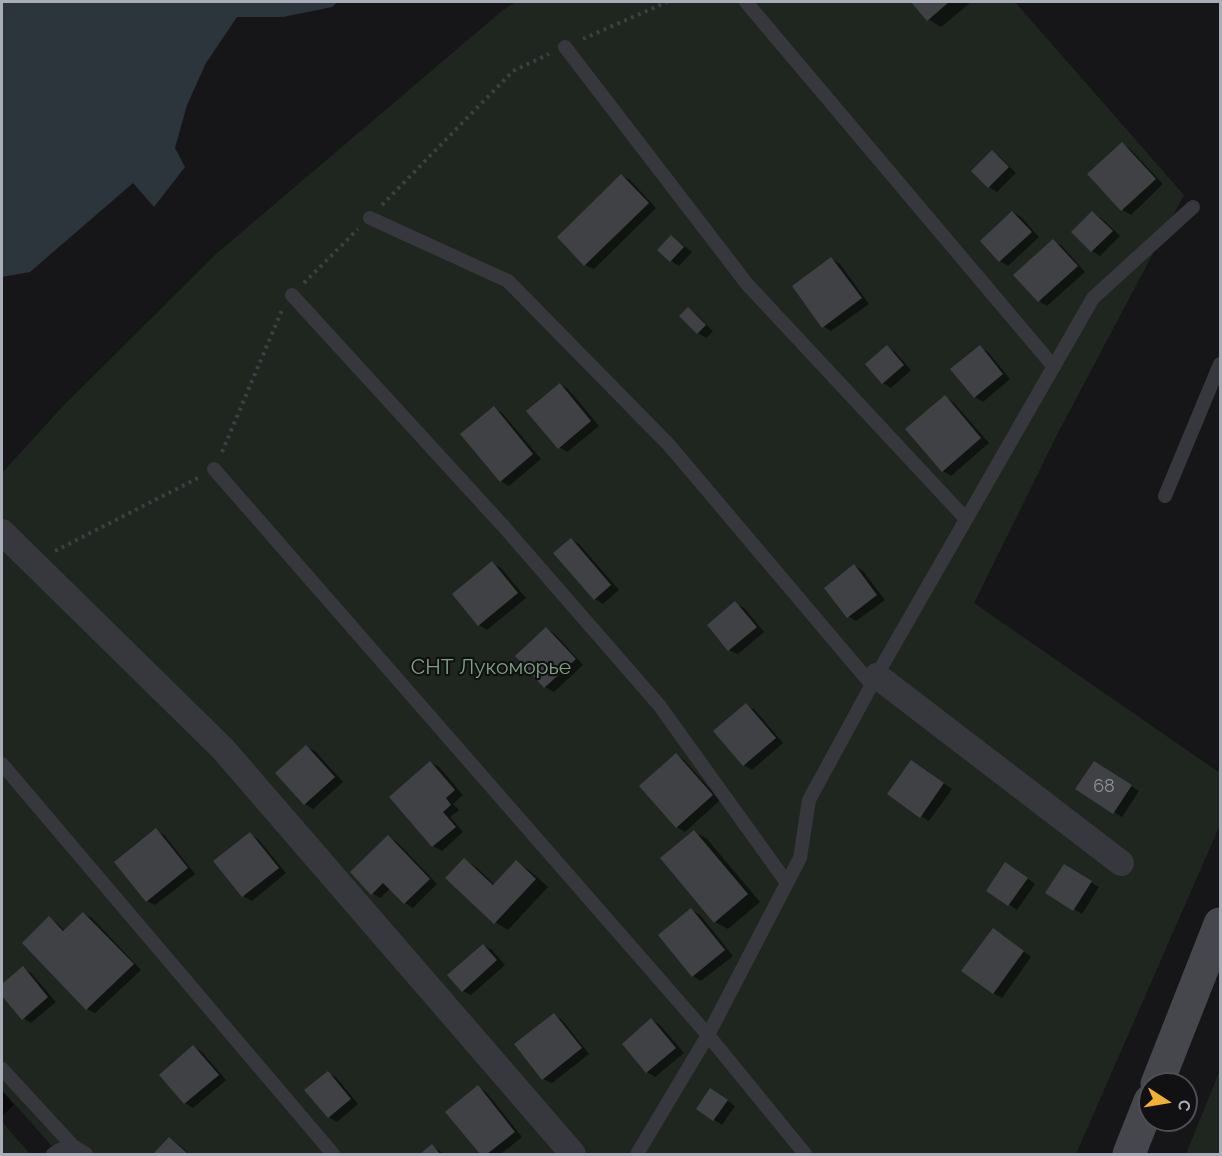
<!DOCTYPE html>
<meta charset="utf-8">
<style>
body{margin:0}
#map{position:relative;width:1222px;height:1156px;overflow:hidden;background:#161618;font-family:Raleway,sans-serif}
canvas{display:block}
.frame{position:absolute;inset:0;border:3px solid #a8adb8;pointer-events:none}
.north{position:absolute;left:1138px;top:1072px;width:60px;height:60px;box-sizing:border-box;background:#111113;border:2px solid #4d4f55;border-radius:50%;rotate:102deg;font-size:16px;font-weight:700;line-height:24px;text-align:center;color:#a8adb8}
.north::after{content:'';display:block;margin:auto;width:21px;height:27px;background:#f2b134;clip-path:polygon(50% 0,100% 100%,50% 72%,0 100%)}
</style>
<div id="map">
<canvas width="1222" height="1156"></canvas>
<div class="frame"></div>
<div class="north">С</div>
</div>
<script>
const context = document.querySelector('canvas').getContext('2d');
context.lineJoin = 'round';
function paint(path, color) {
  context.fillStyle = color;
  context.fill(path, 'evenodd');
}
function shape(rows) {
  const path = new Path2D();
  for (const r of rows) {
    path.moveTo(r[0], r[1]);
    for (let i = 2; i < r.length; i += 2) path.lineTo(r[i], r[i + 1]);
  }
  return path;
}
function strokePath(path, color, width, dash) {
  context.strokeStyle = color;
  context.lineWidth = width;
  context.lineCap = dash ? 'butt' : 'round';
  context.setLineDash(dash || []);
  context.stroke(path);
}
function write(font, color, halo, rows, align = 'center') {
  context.font = font + ' Raleway,sans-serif';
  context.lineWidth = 4.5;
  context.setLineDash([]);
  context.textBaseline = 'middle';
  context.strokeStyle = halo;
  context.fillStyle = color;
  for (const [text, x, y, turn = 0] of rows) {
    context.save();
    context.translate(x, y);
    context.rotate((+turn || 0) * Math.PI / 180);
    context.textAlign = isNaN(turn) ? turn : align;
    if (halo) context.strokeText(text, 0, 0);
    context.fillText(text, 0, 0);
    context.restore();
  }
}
paint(shape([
 [516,2,1015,2,1184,195,1059,431,974,603,1220,773,1220,825,1076,1154,59,1154,2,1090,2,473,63,406,216,254,503,10],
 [1220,1070,1220,1154,1186,1154],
 [2,1122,30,1154,2,1154]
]), '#1e261f');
paint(shape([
 [2,2,338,2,332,7,283,17,237,17,206,63,187,105,175,148,185,167,154,207,133,183,30,272,2,277]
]), '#2c353c');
paint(shape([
 [913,2,971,2,941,27,928,19],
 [1122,144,1130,149,1163,184,1131,215,1122,210,1089,174],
 [992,152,1000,157,1016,173,997,192,989,187],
 [621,176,630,180,656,208,594,269,585,265],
 [1013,212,1021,217,1039,237,1008,266,1000,261],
 [1093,213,1101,218,1120,236,1100,256,1092,251,1073,232],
 [672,237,692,252,679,266,671,261],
 [1053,241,1062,246,1085,272,1047,306,1039,301],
 [832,259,840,264,869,304,831,331,823,326],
 [688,309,696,314,713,331,706,338,698,333],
 [887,347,895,352,911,370,891,388,883,383],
 [980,347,988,352,1010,379,983,402,975,397],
 [560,384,568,389,599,426,567,452,559,447],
 [945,397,953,402,989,443,951,476,943,471],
 [494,408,502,413,541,459,509,486,501,481],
 [571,539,579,544,619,590,603,604,595,599,555,553],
 [492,563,501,568,526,598,487,630,479,625],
 [855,566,863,571,885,600,856,621,848,616],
 [735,603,744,608,764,632,738,654,729,650],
 [546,629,555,634,583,665,554,692,545,687],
 [746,705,755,710,783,743,752,770,744,765],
 [306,747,315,751,343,782,313,809,305,804],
 [676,755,684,760,720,800,685,832,677,827,641,787],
 [431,763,439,767,463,795,453,804,459,810,450,817,463,832,442,851,433,846,391,797],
 [919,766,952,789,929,821,921,816],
 [1102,768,1139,791,1122,817,1077,789],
 [156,830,164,835,195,874,155,905,147,901],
 [694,832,707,839,760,902,728,929,715,922],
 [250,834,258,839,286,873,252,901,243,896,216,862],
 [388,837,397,842,437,884,413,908,405,903,391,888,380,898,372,893],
 [464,860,477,868,495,885,516,862,529,870,548,887,508,930,495,922],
 [1064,866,1099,887,1082,914,1074,909],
 [1014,869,1035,884,1017,910,988,890],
 [692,910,700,915,733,956,701,981,693,976],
 [83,913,92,918,141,970,95,1013,87,1009,49,918,57,923,65,931],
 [1002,935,1031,957,1002,998,993,993],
 [483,945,492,950,505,965,471,995,463,991],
 [23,968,31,973,56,1002,31,1023,23,1018,2,993,2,986],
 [554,1015,562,1020,589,1054,552,1083,543,1079],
 [652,1020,660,1025,684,1053,655,1077,647,1072],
 [193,1047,202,1052,226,1080,193,1108,185,1103,161,1075],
 [328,1073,336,1077,358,1104,337,1122,329,1117],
 [478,1087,486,1092,522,1137,501,1154,481,1154,447,1112],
 [2,1091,14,1105,2,1116],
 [719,1095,735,1106,722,1125,698,1109],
 [169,1139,178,1144,189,1154,155,1154],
 [432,1146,440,1151,443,1154,422,1154]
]), '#0007');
paint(shape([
 [911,2,949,2,927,21],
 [1122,142,1156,179,1121,211,1087,174],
 [992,150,1009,167,988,188,971,171],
 [621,174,649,203,584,266,557,237],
 [1012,211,1032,232,999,262,980,241],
 [1092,211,1113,231,1091,252,1071,232],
 [671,235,684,247,670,262,657,250],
 [1053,239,1078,266,1038,302,1013,275],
 [831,257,862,298,822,328,792,286],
 [688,307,706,325,697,334,679,316],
 [887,345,904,365,882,384,865,364],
 [980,345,1003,374,974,398,950,369],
 [560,383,591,421,558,449,526,411],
 [945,395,981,438,942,472,905,429],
 [494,406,533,454,500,482,460,434],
 [571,538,611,585,594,600,553,553],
 [492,561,518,593,478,626,452,594],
 [854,564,877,595,847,618,824,588],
 [735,601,757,627,728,651,707,625],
 [546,627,576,659,544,688,515,656],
 [746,703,776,738,743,766,713,731],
 [306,745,335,777,304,805,275,773],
 [676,753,713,795,676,828,639,786],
 [911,760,944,783,920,818,887,794],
 [430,761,455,790,446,798,451,805,443,812,456,827,432,847,389,797],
 [1094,761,1132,785,1113,814,1075,789],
 [156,828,188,868,146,902,114,862],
 [694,830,748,894,714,923,660,858],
 [250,832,279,868,242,897,213,861],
 [388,835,430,879,404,904,383,883,371,895,350,872],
 [464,858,493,885,516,860,536,879,494,924,445,878],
 [1005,862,1028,878,1008,906,986,891],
 [1064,864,1092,881,1073,911,1045,893],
 [691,908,725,950,692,977,658,935],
 [83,912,134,964,86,1010,22,943,49,916,63,931],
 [993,928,1024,951,993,994,961,971],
 [483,944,497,960,462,992,447,975],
 [23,966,48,997,22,1020,2,996,2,984],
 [554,1013,582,1048,542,1080,514,1044],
 [651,1018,676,1048,646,1073,622,1044],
 [193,1045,219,1075,184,1104,159,1075],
 [328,1071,351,1099,328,1118,304,1090],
 [478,1085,515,1132,487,1154,480,1154,445,1112],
 [710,1088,728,1100,713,1121,696,1109],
 [169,1137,188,1154,153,1154],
 [432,1144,440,1154,420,1154]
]), '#404145');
strokePath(shape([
 [583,39,667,2],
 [382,205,513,71,549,54],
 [304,283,358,229],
 [222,452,282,310],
 [55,551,198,478]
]), '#3d3f44', 4, [3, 4.5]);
strokePath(shape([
 [746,2,1054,367],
 [565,47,747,284,966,519],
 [370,218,508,281,669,445,872,685],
 [292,295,505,528,659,705,787,883],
 [214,469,708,1035,637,1154],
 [1165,496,1220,364],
 [2,764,333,1154],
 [2,1069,73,1146],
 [53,1154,59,1150,73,1146,86,1154],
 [805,1154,708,1035,800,858,809,800,882,666,1093,298,1193,207]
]), '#37383d', 14);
strokePath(shape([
 [2,532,223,749,573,1154],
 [877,676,1121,863]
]), '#37383d', 26);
strokePath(shape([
 [1157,1084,1220,924],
 [1129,1154,1150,1101]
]), '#45474d', 33);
write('18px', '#8e929b', null, [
 ["68",1104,787]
]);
write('21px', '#7fa381', '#111113', [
 ["СНТ Лукоморье",491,668]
]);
</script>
